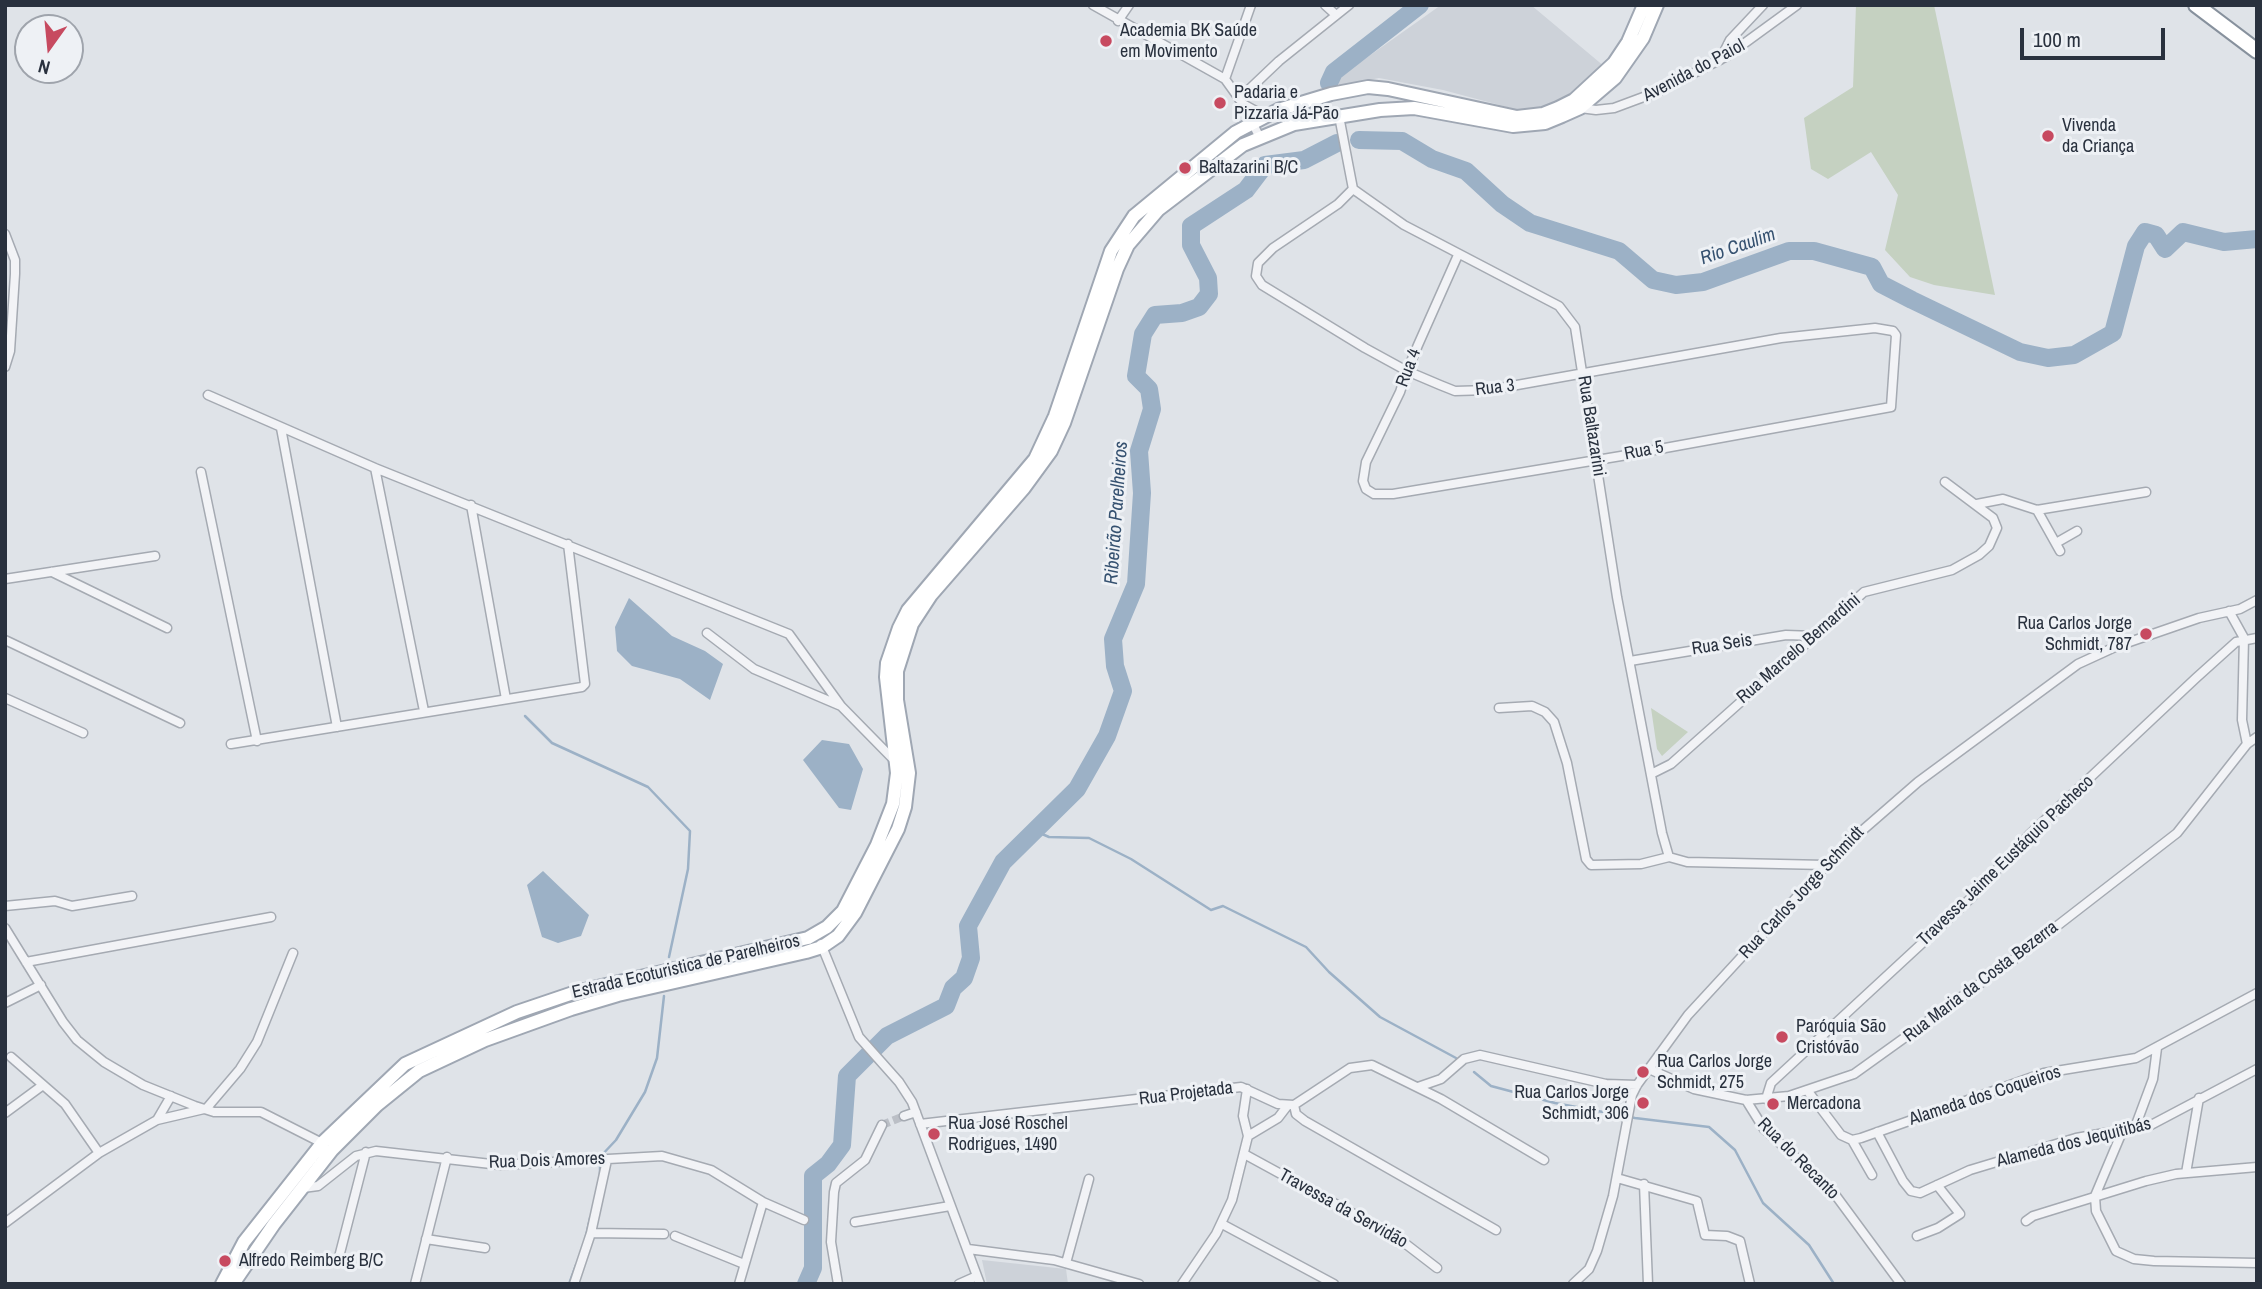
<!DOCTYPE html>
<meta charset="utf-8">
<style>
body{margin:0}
#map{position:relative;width:2262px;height:1289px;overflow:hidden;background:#dfe3e8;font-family:"Archivo Narrow",sans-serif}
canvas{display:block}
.frame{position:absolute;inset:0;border:7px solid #29313e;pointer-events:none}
.north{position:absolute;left:14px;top:14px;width:70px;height:70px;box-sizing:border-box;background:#eef1f5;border:2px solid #9fa4ac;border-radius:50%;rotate:195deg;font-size:19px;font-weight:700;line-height:28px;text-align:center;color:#29313e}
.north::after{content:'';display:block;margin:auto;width:24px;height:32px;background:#c74a60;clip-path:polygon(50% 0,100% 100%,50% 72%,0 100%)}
.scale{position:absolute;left:2020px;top:28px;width:145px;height:32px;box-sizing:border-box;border:4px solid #29313e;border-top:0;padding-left:9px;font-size:21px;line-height:24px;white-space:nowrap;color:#29313e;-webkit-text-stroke:5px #eef1f5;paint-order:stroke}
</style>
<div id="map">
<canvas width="2262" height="1289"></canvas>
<div class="frame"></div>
<div class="north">N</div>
<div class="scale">100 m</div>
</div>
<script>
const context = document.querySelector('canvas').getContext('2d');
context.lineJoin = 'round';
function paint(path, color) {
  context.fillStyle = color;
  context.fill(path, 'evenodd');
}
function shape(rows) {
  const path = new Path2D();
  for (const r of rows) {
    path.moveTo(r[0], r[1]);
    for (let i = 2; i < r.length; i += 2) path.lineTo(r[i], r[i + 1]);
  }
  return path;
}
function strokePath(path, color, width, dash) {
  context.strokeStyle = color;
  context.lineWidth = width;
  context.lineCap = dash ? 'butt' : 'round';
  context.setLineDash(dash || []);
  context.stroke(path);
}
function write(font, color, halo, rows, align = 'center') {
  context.font = font + ' "Archivo Narrow",sans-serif';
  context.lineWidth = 6;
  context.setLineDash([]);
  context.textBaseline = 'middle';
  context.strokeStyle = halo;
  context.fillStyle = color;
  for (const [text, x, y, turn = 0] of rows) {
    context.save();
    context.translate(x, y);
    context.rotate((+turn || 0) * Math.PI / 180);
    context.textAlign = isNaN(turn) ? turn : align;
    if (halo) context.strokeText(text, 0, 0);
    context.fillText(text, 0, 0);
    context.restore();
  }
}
paint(shape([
 [1441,5,1531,5,1605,67,1569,98,1547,109,1522,111,1443,90,1379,78,1339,86,1338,78],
 [982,1260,1066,1269,1068,1284,987,1284]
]), '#cdd2d9');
paint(shape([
 [1856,5,1934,5,1995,295,1934,285,1910,277,1885,250,1898,195,1871,152,1828,179,1811,169,1804,118,1853,87],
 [1651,708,1688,732,1662,756,1657,749]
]), '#c5d1c1');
paint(shape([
 [629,598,672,636,705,651,723,664,710,700,680,679,632,666,617,651,615,627],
 [822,740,849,744,863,769,851,810,839,808,803,760],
 [543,871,589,915,581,936,558,943,542,937,527,885]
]), '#9cb1c6');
strokePath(shape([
 [525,716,552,743,648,787,690,831,688,869,669,957],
 [1033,830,1049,837,1089,838,1131,859,1211,910,1223,906,1306,947,1329,972,1380,1017,1456,1058],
 [1474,1072,1491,1086,1555,1103,1635,1118,1709,1127,1735,1150,1763,1203,1809,1245,1834,1284],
 [600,1178,600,1157,616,1140,645,1092,657,1058,664,996],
 [586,1236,590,1218],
 [569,1284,576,1265]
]), '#9cb1c6', 2.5);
strokePath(shape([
 [1329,83,1334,72,1420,5],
 [1359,140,1402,141,1432,159,1466,171,1502,204,1530,223,1619,251,1653,280,1676,285,1703,282,1789,251,1814,251,1872,267,1881,284,1912,300,2020,352,2048,358,2074,355,2113,333,2136,246,2145,232,2156,235,2165,249,2183,232,2224,242,2257,239],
 [806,1284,813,1268,813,1176,828,1164,842,1145,847,1076,887,1036,946,1006,953,988,964,978,971,958,968,926,1003,862,1077,789,1107,736,1123,691,1115,666,1113,639,1136,584,1142,493,1139,451,1152,409,1149,389,1136,376,1143,334,1155,315,1182,313,1199,307,1209,294,1208,278,1191,245,1191,226,1246,190,1265,165,1304,160,1337,143]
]), '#9cb1c6', 18);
strokePath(shape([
 [882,1125,904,1116]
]), '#bbbfc6', 8, [8, 4]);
const street = shape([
 [1093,5,1225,79,1243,104,1259,136],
 [1325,5,1336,15],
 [1118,21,1129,5],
 [1720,60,1730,40,1763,5],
 [1225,79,1251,5],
 [1239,99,1279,61,1349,5],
 [1243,104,1265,116],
 [1580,108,1596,110,1614,108,1657,92,1727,56,1797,5],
 [1339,116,1353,189,1404,225,1559,306,1575,327,1617,597,1662,833,1669,857],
 [1353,189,1338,204,1273,248,1258,263,1256,276,1262,285,1365,348,1407,371,1440,385,1455,391,1489,390,1781,338,1875,328,1893,331,1896,335,1891,407,1621,456,1393,494,1374,494,1366,489,1363,481,1366,462,1400,392,1407,371,1418,345,1458,255],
 [5,234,15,260,15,274,10,351,5,367],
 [208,395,375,468,789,634,841,706],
 [281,428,337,727],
 [375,468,424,711],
 [201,472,257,741],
 [1977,504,2003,499,2037,510,2146,492],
 [471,505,506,699],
 [2037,510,2060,551],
 [2056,543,2077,531],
 [52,572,167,628],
 [5,579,155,556],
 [2229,611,2244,638,2242,720,2247,744],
 [707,633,754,669,841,706,895,761],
 [5,640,180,723],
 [1630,661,1786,635,1815,636],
 [5,698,83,733],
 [1499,708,1532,706,1545,712,1554,722,1567,763,1586,859,1591,865,1641,864,1669,857,1687,862,1826,865],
 [231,744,582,687,585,684,568,544],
 [1653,773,1671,764,1864,592,1952,570,1979,555,1989,546,1997,528,1993,518,1945,482],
 [5,906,55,901,72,906,132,896],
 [5,928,63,1022,77,1040,104,1062,143,1085,195,1106,214,1112,261,1112,324,1144],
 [821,944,859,1037,899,1082,912,1102,980,1284],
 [26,962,271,917],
 [5,1003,41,985],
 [11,1057,65,1104,99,1153],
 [1649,1069,1694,1089,1746,1100,1789,1096,1854,1074,2017,957,2177,833,2247,744,2257,737],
 [1418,1087,1441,1079,1464,1059,1480,1055,1606,1084,1637,1085],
 [1807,1090,1841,1135,1852,1140,1861,1138,2044,1073,2136,1058,2257,993],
 [1766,1099,1771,1083,1971,898,2030,834,2196,678,2236,642,2257,638],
 [1746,1100,1764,1129,1831,1189,1901,1284],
 [1294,1105,1350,1068,1372,1065,1441,1099,1544,1160],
 [206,1109,240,1069,257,1042,293,953],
 [5,1113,43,1085],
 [904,1116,916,1112],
 [157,1120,171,1096],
 [920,1124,1241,1087,1278,1104,1294,1105,1296,1114,1305,1121,1496,1230],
 [2134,1130,2153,1079,2157,1048],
 [1877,1132,1903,1181,1911,1191,1920,1193,1970,1170,2076,1138,2151,1125,2257,1069],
 [2122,1132,2095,1196,2096,1211,2116,1251,2134,1259,2154,1261,2257,1263],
 [1248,1136,1278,1118,1288,1105],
 [1852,1140,1872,1175],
 [1246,1155,1398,1238,1437,1268],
 [2186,1173,2199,1098],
 [1617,1178,1697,1201,1705,1235,1727,1236,1740,1241,1750,1284],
 [1644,1184,1648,1284],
 [303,1188,318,1186,356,1156,376,1151,500,1165,662,1156,711,1170,763,1202,804,1220],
 [2026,1221,2033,1216,2146,1181,2176,1174,2257,1167],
 [855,1222,950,1206],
 [5,1223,99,1153,157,1120,204,1109],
 [1222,1224,1334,1284],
 [591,1233,664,1234],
 [675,1236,744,1264],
 [1917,1236,1938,1228,1960,1214,1937,1185],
 [426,1239,485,1248],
 [968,1249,1054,1260,1139,1284],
 [339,1257,366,1152],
 [1066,1263,1089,1179],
 [415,1284,447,1157],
 [574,1284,591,1233,607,1160],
 [739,1284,763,1202],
 [838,1284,831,1242,834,1192,836,1183,865,1160,882,1125],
 [959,1284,977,1276],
 [1182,1284,1216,1234,1232,1200,1248,1136,1243,1116,1247,1089],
 [1573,1284,1589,1269,1597,1251,1613,1196,1632,1095,1637,1085,1688,1015,1841,849,1918,782,2078,664,2115,647,2199,618,2240,609,2257,600]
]);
const primary = shape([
 [222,1284,244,1242,323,1142,405,1064,517,1012,576,992,808,938,827,927,843,911,877,845,893,804,897,773,886,677,887,663,899,628,908,610,1035,459,1055,416,1111,251,1134,216,1236,132,1278,110,1331,94,1368,87,1388,89,1517,117,1543,114,1558,108,1574,100,1614,63,1628,42,1644,5],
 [233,1284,274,1224,332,1150,377,1105,419,1071,485,1040,571,1009,618,995,806,952,822,947,838,936,855,913,898,829,905,807,909,773,897,700,897,671,912,624,931,595,1024,488,1051,451,1064,423,1117,269,1128,245,1158,210,1243,145,1294,124,1380,110,1414,108,1513,126,1545,123,1562,116,1580,108,1615,78,1643,38,1657,5]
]);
const highway = shape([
 [2196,5,2257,51]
]);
strokePath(street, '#a5aab2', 11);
strokePath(primary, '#9fa7b3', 16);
strokePath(highway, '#87919d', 18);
strokePath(street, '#f2f3f6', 8);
strokePath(primary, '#fff', 12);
strokePath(highway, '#fff', 14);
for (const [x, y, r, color] of [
 [1106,41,7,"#c74a60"],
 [1220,103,7,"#c74a60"],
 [2048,136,7,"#c74a60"],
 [1185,168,7,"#c74a60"],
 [2146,634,7,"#c74a60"],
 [1782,1037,7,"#c74a60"],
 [1643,1072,7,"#c74a60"],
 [1643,1103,7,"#c74a60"],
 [1773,1104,7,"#c74a60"],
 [934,1134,7,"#c74a60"],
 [225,1261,7,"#c74a60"]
]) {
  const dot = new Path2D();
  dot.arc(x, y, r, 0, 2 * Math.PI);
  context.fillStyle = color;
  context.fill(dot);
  strokePath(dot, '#eef1f5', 2.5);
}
write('18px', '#29313e', '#eef1f5', [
 ["Academia BK Saúde",1120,31],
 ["em Movimento",1120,52],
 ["Padaria e",1234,93],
 ["Pizzaria Já-Pão",1234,114],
 ["Vivenda",2062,126],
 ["da Criança",2062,147],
 ["Baltazarini B/C",1199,168],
 ["Rua Carlos Jorge",2132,624,"right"],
 ["Schmidt, 787",2132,645,"right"],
 ["Paróquia São",1796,1027],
 ["Cristóvão",1796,1048],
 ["Rua Carlos Jorge",1657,1062],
 ["Schmidt, 275",1657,1083],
 ["Rua Carlos Jorge",1629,1093,"right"],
 ["Schmidt, 306",1629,1114,"right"],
 ["Mercadona",1787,1104],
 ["Rua José Roschel",948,1124],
 ["Rodrigues, 1490",948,1145],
 ["Alfredo Reimberg B/C",239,1261]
], 'left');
write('18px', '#29313e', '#eef1f5', [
 ["Avenida do Paiol",1694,71,-28],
 ["Rua 4",1409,368,-69],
 ["Rua 3",1495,388,-7],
 ["Rua Baltazarini",1591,426,81],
 ["Rua 5",1644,451,-11],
 ["Rua Seis",1722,645,-9],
 ["Rua Marcelo Bernardini",1799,649,-41],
 ["Travessa Jaime Eustáquio Pacheco",2006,861,-44],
 ["Rua Carlos Jorge Schmidt",1802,893,-47],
 ["Estrada Ecoturistica de Parelheiros",686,967,-13],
 ["Rua Maria da Costa Bezerra",1981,982,-37],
 ["Rua Projetada",1186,1094,-7],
 ["Alameda dos Coqueiros",1985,1096,-18],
 ["Alameda dos Jequitibás",2074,1143,-14],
 ["Rua do Recanto",1798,1159,45],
 ["Rua Dois Amores",547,1161,-2],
 ["Travessa da Servidão",1343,1209,29]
]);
write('italic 19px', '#355170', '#eef1f5', [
 ["Rio Caulim",1738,247,-19],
 ["Ribeirão Parelheiros",1117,513,-86]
]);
</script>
